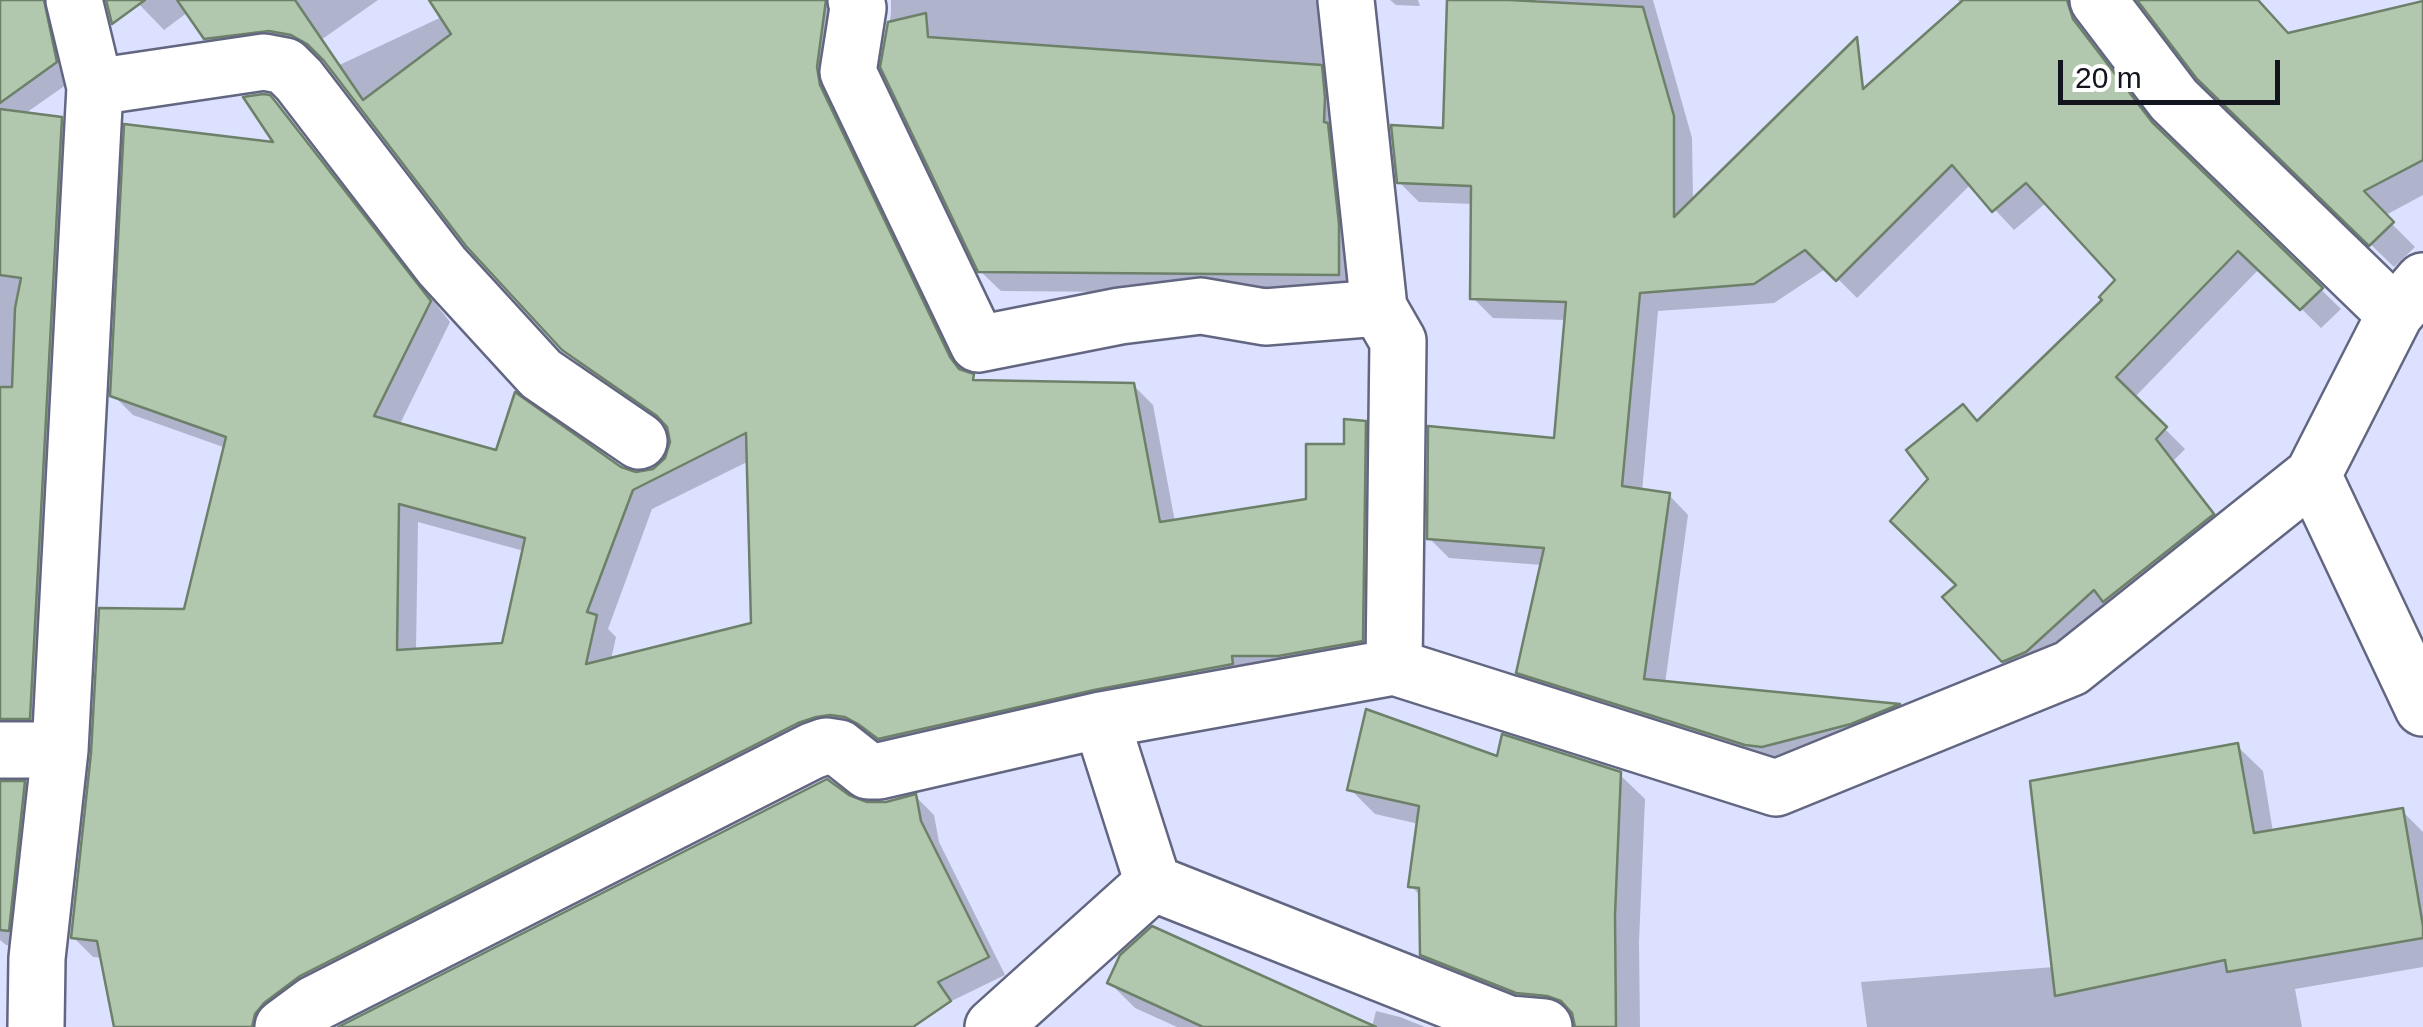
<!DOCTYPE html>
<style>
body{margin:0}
#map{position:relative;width:2423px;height:1027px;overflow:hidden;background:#dbe1ff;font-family:Arial,sans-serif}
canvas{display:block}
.scale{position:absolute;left:2058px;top:60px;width:222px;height:45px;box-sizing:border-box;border:5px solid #12141e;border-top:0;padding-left:12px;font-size:30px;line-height:35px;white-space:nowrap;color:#12141e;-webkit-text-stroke:8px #fff;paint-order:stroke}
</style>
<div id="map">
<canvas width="2423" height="1027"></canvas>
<div class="scale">20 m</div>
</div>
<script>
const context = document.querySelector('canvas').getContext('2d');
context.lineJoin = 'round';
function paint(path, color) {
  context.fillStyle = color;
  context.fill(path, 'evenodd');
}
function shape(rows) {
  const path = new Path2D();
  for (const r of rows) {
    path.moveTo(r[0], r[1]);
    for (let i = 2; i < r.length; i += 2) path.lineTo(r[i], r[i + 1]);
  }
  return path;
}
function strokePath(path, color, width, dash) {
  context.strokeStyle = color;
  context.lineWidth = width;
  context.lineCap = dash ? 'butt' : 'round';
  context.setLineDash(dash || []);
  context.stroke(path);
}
paint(shape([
 [135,0,378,0,298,56,231,63,206,38,188,12,164,30],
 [478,0,852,0,839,108,966,374,978,382,1133,385,1153,405,1175,522,1309,501,1365,423,1385,443,1382,660,881,743,867,736,277,1027,187,1027,278,976,93,957,73,937,186,612,226,448,133,415,113,395,278,145,269,98,289,118,450,322,399,426,498,453,620,469,637,475,655,471,667,459,673,443,669,428,585,370,563,348,333,68],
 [749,461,754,625,611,660,616,637,608,629,652,509],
 [418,522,524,551,504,645,416,651],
 [891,0,1343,0,1357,294,1001,291,980,271,883,67,891,13],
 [1390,0,1418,0,1420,6,1396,5],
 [1449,0,1527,4,1542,0,1653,0,1692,138,1693,202,1837,60,1866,90,1962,5,1958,0,2094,0,2086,24,2092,41,2170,143,2341,309,2321,328,2260,268,2134,398,2185,449,2174,460,2232,535,2024,680,2004,660,1959,585,1978,423,2106,300,2119,280,2047,202,2014,230,1971,184,1857,298,1827,268,1774,303,1658,311,1642,492,1669,495,1688,515,1665,684,1898,706,1916,724,1783,766,1538,692,1519,672,1542,565,1449,558,1429,538,1556,440,1567,320,1493,318,1473,298,1474,204,1419,202,1399,182,1445,130],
 [0,3,46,24,63,42,73,80,23,115,61,119,78,136,46,735,0,741],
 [2423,3,2423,195,2384,216,2415,247,2394,267,2224,102],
 [2237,746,2263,771,2273,832,2402,811,2423,832,2423,967,2295,989,2302,1027,1867,1027,1861,982,2054,967],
 [1499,760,1619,774,1645,799,1639,942,1640,1027,1577,1027,1574,1020,1544,1018,1448,980,1422,954,1421,896,1411,886,1419,824,1375,814,1350,789],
 [0,784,24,784,41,801,25,947,6,945,0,940],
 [916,797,934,815,939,842,1005,975,898,1027,343,1027,847,798,866,805,886,804],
 [1110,983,1370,1027,1177,1027,1135,1008],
 [1376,1011,1400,1017,1425,1027,1372,1027]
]), '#0003');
const building = shape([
 [0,0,44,0,57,62,0,103,0,0],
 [106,0,145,0,112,24,106,0],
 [177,0,295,0,363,100,451,34,429,0,826,0,817,67,820,85,950,357,959,369,974,374,973,380,1134,383,1160,522,1306,499,1306,444,1344,444,1344,419,1366,421,1363,641,1278,656,1232,656,1233,664,1094,690,878,739,858,724,845,717,830,715,816,717,798,723,300,976,264,1003,255,1014,252,1027,114,1027,97,941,71,938,91,753,99,608,184,609,226,437,110,396,124,124,273,142,243,97,263,94,270,95,275,101,431,301,374,416,496,450,515,392,621,467,636,472,653,469,665,458,670,442,667,427,657,416,562,350,466,246,324,61,307,44,291,35,269,31,204,39,177,0],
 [746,433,751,623,586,664,597,615,587,612,633,490,746,433],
 [399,504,525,538,502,643,397,650,399,504],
 [1447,0,1509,0,1643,7,1674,116,1674,217,1857,37,1863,89,1963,0,2067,0,2073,19,2152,122,2323,288,2300,310,2238,251,2116,377,2167,427,2156,439,2214,514,2103,602,2094,590,2026,652,2002,662,1942,597,1956,585,1890,521,1928,479,1906,450,1963,404,1977,421,2102,300,2099,297,2115,280,2026,183,1992,212,1952,165,1836,281,1805,250,1754,284,1640,293,1622,486,1670,493,1644,679,1900,704,1851,724,1762,747,1745,745,1516,673,1544,548,1427,539,1428,426,1554,438,1566,302,1470,299,1471,186,1397,183,1391,125,1443,128,1447,0],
 [2137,0,2258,0,2288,33,2423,1,2423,160,2364,191,2394,222,2369,246,2197,79,2137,0],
 [926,13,928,37,1322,65,1325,98,1324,122,1328,123,1339,224,1339,275,978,272,880,67,888,22,926,13],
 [0,109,62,117,30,719,0,719,0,387,12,387,15,308,21,278,0,275,0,109],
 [1366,709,1497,756,1502,734,1621,772,1615,915,1616,1027,1575,1027,1572,1013,1561,1001,1547,996,1516,993,1420,955,1419,888,1408,887,1419,806,1347,790,1366,709],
 [2238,743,2254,833,2403,808,2423,926,2423,938,2227,972,2225,960,2055,996,2030,781,2238,743],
 [827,779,849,795,867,802,886,802,916,794,921,821,989,957,938,982,951,1001,913,1027,338,1027,827,779],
 [0,781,25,781,9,931,0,930,0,781],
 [1152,926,1376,1027,1203,1027,1107,983,1120,955,1152,926]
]);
paint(building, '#b2c8ae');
strokePath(building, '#6d8069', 2.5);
const minor = shape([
 [856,0,858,8,848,72,978,344,1120,316,1201,306,1265,317,1379,308],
 [1346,0,1379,308,1398,341,1394,667],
 [2098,0,2174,100,2395,314],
 [95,87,264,62,285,66,299,80,442,266,541,374,639,441],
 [2313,475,2423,708],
 [0,750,60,750],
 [1153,883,1509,1024,1544,1027],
 [36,1027,37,958,60,750,95,87,74,0],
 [283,1027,314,1004,812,751,826,746,839,748,868,771,879,771,1101,720],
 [993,1027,1153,883,1101,720,1394,667,1776,788,2071,668,2313,475,2395,314,2423,281]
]);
strokePath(minor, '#626681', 60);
strokePath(minor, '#fff', 55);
</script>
